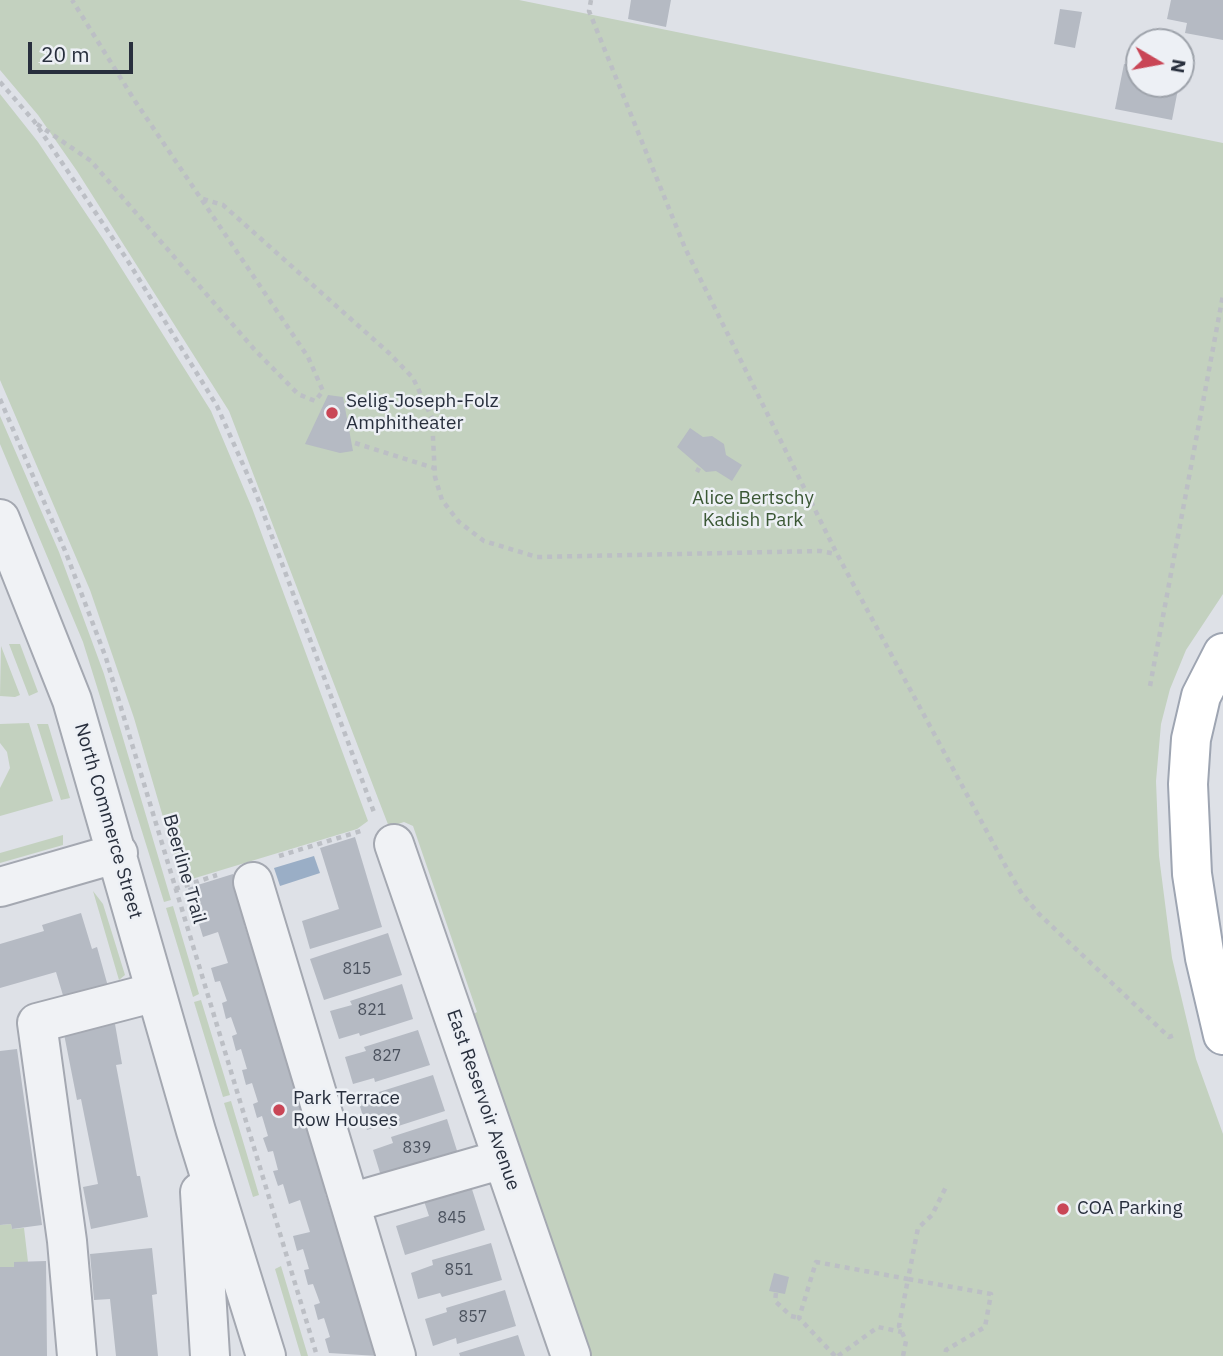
<!DOCTYPE html>
<style>
body{margin:0}
#map{position:relative;width:1223px;height:1356px;overflow:hidden;background:#dee1e7;font-family:"IBM Plex Sans",sans-serif}
canvas{display:block}
.north{position:absolute;left:1125px;top:28px;width:70px;height:70px;box-sizing:border-box;background:#edf0f5;border:2px solid #9ea3ab;border-radius:50%;rotate:100deg;font-size:19px;font-weight:700;line-height:28px;text-align:center;color:#282f3d}
.north::after{content:'';display:block;margin:auto;width:24px;height:32px;background:#c94656;clip-path:polygon(50% 0,100% 100%,50% 72%,0 100%)}
.scale{position:absolute;left:28px;top:42px;width:105px;height:32px;box-sizing:border-box;border:4px solid #282f3d;border-top:0;padding-left:9px;font-size:21px;line-height:24px;white-space:nowrap;color:#282f3d;-webkit-text-stroke:5px #edf0f5;paint-order:stroke}
</style>
<div id="map">
<canvas width="1223" height="1356"></canvas>
<div class="north">N</div>
<div class="scale">20 m</div>
</div>
<script>
const context = document.querySelector('canvas').getContext('2d');
context.lineJoin = 'round';
function paint(path, color) {
  context.fillStyle = color;
  context.fill(path, 'evenodd');
}
function shape(rows) {
  const path = new Path2D();
  for (const r of rows) {
    path.moveTo(r[0], r[1]);
    for (let i = 2; i < r.length; i += 2) path.lineTo(r[i], r[i + 1]);
  }
  return path;
}
function strokePath(path, color, width, dash) {
  context.strokeStyle = color;
  context.lineWidth = width;
  context.lineCap = dash ? 'butt' : 'round';
  context.setLineDash(dash || []);
  context.stroke(path);
}
function write(font, color, halo, rows, align = 'center') {
  context.font = font + ' "IBM Plex Sans",sans-serif';
  context.lineWidth = 5;
  context.setLineDash([]);
  context.textBaseline = 'middle';
  context.strokeStyle = halo;
  context.fillStyle = color;
  for (const [text, x, y, turn = 0] of rows) {
    context.save();
    context.translate(x, y);
    context.rotate((+turn || 0) * Math.PI / 180);
    context.textAlign = isNaN(turn) ? turn : align;
    if (halo) context.strokeText(text, 0, 0);
    context.fillText(text, 0, 0);
    context.restore();
  }
}
paint(shape([
 [0,0,519,0,1223,143,1223,594,1186,650,1170,689,1161,724,1156,781,1159,856,1172,958,1196,1059,1223,1134,1223,1356,588,1356,472,1015,477,1012,413,826,404,822,389,827,229,411,77,171,38,115,0,70],
 [0,94,38,142,103,239,211,411,252,508,368,821,357,829,182,882,134,718,90,590,0,380],
 [0,416,59,552,104,674,171,900,164,902,83,642,0,444],
 [9,644,20,644,38,692,29,696],
 [1,646,20,695,15,697,0,696],
 [29,723,53,801,0,816,0,788,10,768,7,752,0,743,0,724],
 [37,724,48,724,70,798,61,800],
 [63,835,63,845,0,863,0,853],
 [93,891,103,904,125,975,119,980],
 [173,906,199,994,193,997,166,908],
 [201,1000,230,1095,223,1097,194,1002],
 [231,1101,259,1195,253,1197,224,1103],
 [11,1224,12,1229,24,1228,28,1262,14,1262,14,1267,0,1267,0,1225],
 [281,1266,308,1356,301,1356,275,1269]
]), '#c3d1bf');
paint(shape([
 [314,856,320,873,280,886,274,868]
]), '#9aaec6');
paint(shape([
 [631,0,671,0,666,27,628,19],
 [1171,0,1223,0,1223,40,1185,33,1187,23,1167,19],
 [1060,9,1082,12,1075,48,1054,44],
 [1124,64,1139,66,1139,84,1179,84,1172,120,1115,109],
 [328,395,343,397,353,451,340,453,305,444],
 [690,428,703,437,712,436,724,444,726,455,742,465,732,481,716,471,706,472,677,447],
 [355,837,382,927,310,949,302,921,339,909,320,848],
 [233,874,248,923,244,924,254,955,256,954,330,1191,325,1193,378,1356,329,1353,325,1339,330,1337,324,1318,318,1320,314,1305,320,1303,313,1284,308,1285,304,1270,309,1269,303,1249,297,1251,293,1236,310,1232,300,1200,289,1204,283,1184,278,1186,273,1171,278,1170,273,1151,268,1152,263,1138,268,1136,262,1116,257,1118,253,1104,258,1102,252,1083,246,1085,242,1070,247,1069,241,1049,236,1051,232,1036,237,1034,231,1017,226,1019,222,1003,227,1001,220,981,215,982,211,968,228,963,218,932,203,937,188,888],
 [81,913,92,949,97,947,109,990,65,1002,56,972,0,988,0,944,44,931,42,925],
 [388,933,402,975,324,1000,310,959],
 [402,984,413,1019,360,1036,359,1033,339,1039,330,1011,352,1005,350,1001],
 [115,1024,122,1064,116,1065,137,1176,140,1176,148,1217,91,1229,83,1187,98,1184,81,1099,77,1100,64,1034],
 [418,1030,430,1065,375,1082,374,1078,353,1084,345,1057,366,1051,364,1047],
 [17,1049,42,1225,12,1229,11,1224,0,1225,0,1051],
 [433,1075,445,1111,389,1129,388,1123,367,1130,359,1103,380,1096,379,1092],
 [447,1119,459,1157,381,1176,373,1150,393,1143,391,1137],
 [470,1183,485,1230,405,1255,396,1226,429,1216,423,1198],
 [491,1243,502,1280,442,1297,440,1293,418,1299,411,1273,433,1265,432,1260],
 [152,1248,157,1294,152,1295,158,1356,116,1356,110,1299,94,1300,90,1254],
 [46,1261,47,1356,0,1356,0,1267,14,1267,14,1262],
 [774,1273,789,1277,785,1294,769,1291],
 [505,1290,516,1326,457,1344,456,1338,433,1346,425,1319,447,1312,446,1308],
 [518,1335,525,1356,460,1356,459,1353]
]), '#b5bac3');
const minor = shape([
 [0,519,72,700,196,1131,266,1356],
 [394,844,571,1356],
 [253,882,396,1356],
 [0,887,118,853],
 [200,1192,210,1356],
 [350,1203,503,1159],
 [77,1356,67,1241,37,1023,156,992]
]);
const major = shape([
 [1223,653,1201,696,1191,739,1188,784,1192,874,1205,958,1223,1035]
]);
strokePath(minor, '#a4a8b1', 42);
strokePath(major, '#9ea5b2', 42);
strokePath(shape([
 [591,0,589,11,685,248,837,554,1005,865,1022,894,1039,914,1169,1037,1175,1035],
 [0,82,34,121,126,258,217,406,257,496,375,815],
 [37,124,91,161,254,349,298,394,315,401,323,391,308,357,135,101,72,0],
 [203,199,223,205,389,353,413,378,432,418,435,477,442,500,459,522,484,541,537,557,820,551,836,554],
 [0,399,66,553,106,658,317,1356],
 [355,443,434,468],
 [697,472,699,468],
 [1150,686,1223,295],
 [279,856,361,831],
 [175,889,217,875],
 [776,1293,775,1301,791,1316,799,1318],
 [835,1356,799,1318,816,1262,908,1279,918,1228,932,1215,947,1185],
 [838,1356,878,1327,902,1332],
 [903,1356,906,1341,899,1326,908,1279,991,1294,985,1327,946,1350,945,1356]
]), '#bcbfc5', 4.5, [5, 5]);
strokePath(minor, '#f0f2f5', 38);
strokePath(major, '#fff', 38);
for (const [x, y, r, color] of [
 [332,413,7,"#c94656"],
 [279,1110,7,"#c94656"],
 [1063,1209,7,"#c94656"]
]) {
  const dot = new Path2D();
  dot.arc(x, y, r, 0, 2 * Math.PI);
  context.fillStyle = color;
  context.fill(dot);
  strokePath(dot, '#edf0f5', 2.5);
}
write('16px', '#4b525e', null, [
 ["815",357,969],
 ["821",372,1010],
 ["827",387,1056],
 ["839",417,1148],
 ["845",452,1218],
 ["851",459,1270],
 ["857",473,1317]
]);
write('19px', '#282f3d', '#edf0f5', [
 ["Selig-Joseph-Folz",346,402],
 ["Amphitheater",346,424],
 ["Park Terrace",293,1099],
 ["Row Houses",293,1121],
 ["COA Parking",1077,1209]
], 'left');
write('19px', '#3b5835', '#edf0f5', [
 ["Alice Bertschy",753,499],
 ["Kadish Park",753,521]
]);
write('19px', '#282f3d', '#edf0f5', [
 ["North Commerce Street",108,821,74],
 ["Beerline Trail",184,869,74],
 ["East Reservoir Avenue",483,1100,71]
]);
</script>
